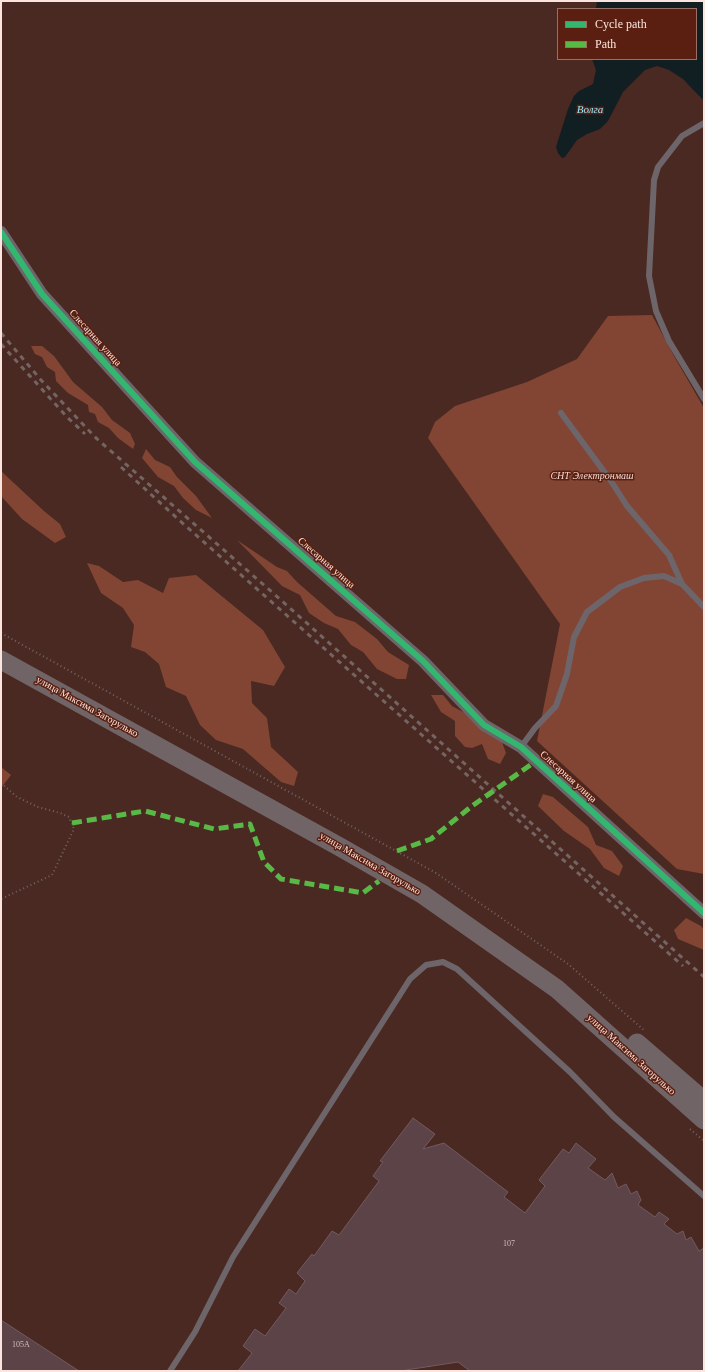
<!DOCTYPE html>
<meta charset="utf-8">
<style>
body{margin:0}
#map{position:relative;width:705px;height:1372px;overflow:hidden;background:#492921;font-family:"Times New Roman",serif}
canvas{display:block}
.frame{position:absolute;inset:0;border:2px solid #fce5df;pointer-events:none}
.legend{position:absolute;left:557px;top:8px;width:140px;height:52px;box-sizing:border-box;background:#5a1f10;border:1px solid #9b6e63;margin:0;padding:5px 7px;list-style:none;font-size:12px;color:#fce5df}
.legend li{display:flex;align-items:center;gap:8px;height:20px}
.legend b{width:20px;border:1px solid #9b6e63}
</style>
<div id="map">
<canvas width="705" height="1372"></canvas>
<div class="frame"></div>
<ul class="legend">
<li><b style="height:5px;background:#33b770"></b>Cycle path</li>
<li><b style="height:5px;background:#58b947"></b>Path</li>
</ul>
</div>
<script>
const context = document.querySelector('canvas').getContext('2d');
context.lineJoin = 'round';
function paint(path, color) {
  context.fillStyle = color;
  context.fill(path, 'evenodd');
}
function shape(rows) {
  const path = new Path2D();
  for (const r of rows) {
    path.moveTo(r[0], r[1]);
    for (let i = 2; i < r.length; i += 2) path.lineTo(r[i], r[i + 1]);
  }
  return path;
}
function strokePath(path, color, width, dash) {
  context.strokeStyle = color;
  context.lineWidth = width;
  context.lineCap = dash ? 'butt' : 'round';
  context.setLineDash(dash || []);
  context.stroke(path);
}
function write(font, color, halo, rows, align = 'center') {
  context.font = font + ' "Times New Roman",serif';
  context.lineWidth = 3;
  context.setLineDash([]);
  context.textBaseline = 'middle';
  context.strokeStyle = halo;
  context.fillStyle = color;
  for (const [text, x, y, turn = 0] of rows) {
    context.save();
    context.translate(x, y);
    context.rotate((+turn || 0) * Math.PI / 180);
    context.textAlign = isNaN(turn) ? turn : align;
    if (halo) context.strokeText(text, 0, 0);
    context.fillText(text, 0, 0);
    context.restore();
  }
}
paint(shape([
 [652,315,674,356,704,408,704,874,677,869,537,741,560,624,428,438,435,422,455,406,527,382,577,359,608,316],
 [31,346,42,346,54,356,73,382,102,407,112,420,130,433,135,444,133,449,118,438,109,428,98,422,95,414,89,412,88,405,68,393,56,381,55,372,47,367,42,357,35,354],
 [146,449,155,460,170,467,177,477,196,496,212,518,196,510,183,498,174,486,158,477,142,458],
 [1,471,44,511,60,524,66,537,55,543,22,519,1,496],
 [237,540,277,567,287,571,297,582,336,616,355,622,377,639,388,652,409,665,406,679,397,679,377,669,363,652,351,645,338,629,324,623,309,613,300,595,282,586],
 [87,563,99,566,123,582,138,580,163,593,169,578,196,575,263,630,285,667,274,686,251,681,252,703,267,718,271,747,298,772,294,786,281,782,243,749,216,740,200,725,186,696,166,687,159,664,145,652,131,647,134,625,123,608,101,593],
 [431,695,443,695,452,706,465,713,502,742,506,753,500,764,488,759,482,744,472,748,465,747,455,736,455,721,441,712],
 [1,767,11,775,1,788],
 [543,794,553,797,588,827,596,845,612,851,623,866,619,876,604,868,590,849,564,831,538,806],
 [686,918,701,926,704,930,704,950,678,939,674,930]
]), '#824534');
paint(shape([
 [597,1,704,1,704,101,683,79,669,70,657,66,645,70,623,92,608,121,600,129,587,134,577,140,565,157,562,158,558,153,556,147,568,109,574,96,579,91,593,84,596,70,592,59,696,59,696,9,596,9]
]), '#111e22');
const building = shape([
 [413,1118,435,1134,423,1149,444,1143,508,1192,504,1197,525,1213,545,1186,539,1180,563,1149,569,1153,576,1143,596,1159,588,1168,605,1180,612,1173,618,1188,626,1184,631,1194,637,1191,641,1200,638,1205,655,1217,659,1212,669,1219,664,1224,677,1234,683,1231,686,1240,691,1237,699,1251,704,1248,704,1371,470,1371,458,1362,406,1370,405,1371,238,1371,252,1353,243,1346,255,1329,265,1336,286,1308,279,1303,289,1289,296,1294,305,1281,297,1273,312,1254,314,1256,332,1231,339,1235,379,1181,373,1176,383,1162,380,1161,413,1118],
 [1,1320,79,1371,1,1371,1,1320]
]);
paint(building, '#5b4347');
strokePath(building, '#745a5f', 1);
strokePath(shape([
 [1,633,436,873,568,964,645,1031],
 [1,783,17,797,38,807,60,813,69,817,74,829,52,875,1,899],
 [690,1129,704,1141],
 [429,1371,429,1366]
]), '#726566', 2, [1, 3]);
strokePath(shape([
 [704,123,682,136,658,167,654,180,649,276,656,311,669,341,704,399],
 [561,413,611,481,627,506,669,555,682,584],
 [521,747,535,728,556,706,567,674,574,637,587,612,620,587,644,578,664,576,682,584,704,607],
 [170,1371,195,1332,233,1257,410,979,426,965,443,962,457,969,570,1072,614,1117,704,1196]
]), '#6d656a', 6);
strokePath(shape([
 [1,232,42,294,195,462,423,661,484,725,521,747,704,913]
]), '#6d656a', 12);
strokePath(shape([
 [1,660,340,847,422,894,557,989,704,1120],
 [637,1043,704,1101]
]), '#716467', 19);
strokePath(shape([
 [1,333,41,380,96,438,273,593,704,977],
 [1,344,67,417,85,434],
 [121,467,179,520,683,966]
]), '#746462', 3, [5, 5]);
strokePath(shape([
 [72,823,145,811,214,829,250,824,264,862,281,879,363,893,379,881],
 [397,851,431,839,472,806,536,761]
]), '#58b947', 5, [10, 5]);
strokePath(shape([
 [1,232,42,294,195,462,423,661,484,725,521,747,704,913]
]), '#33b770', 6);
write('8px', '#d4bcb9', null, [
 ["107",509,1244],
 ["105А",21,1345]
]);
write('10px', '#fce5df', '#5a1f10', [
 ["Слесарная улица",95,338,48],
 ["Слесарная улица",326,563,41],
 ["улица Максима Загорулько",87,707,29],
 ["Слесарная улица",568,777,42],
 ["улица Максима Загорулько",370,864,30],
 ["улица Максима Загорулько",631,1055,42]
]);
write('italic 10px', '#f4dbd4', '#5a1f10', [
 ["СНТ Электронмаш",592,476]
]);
write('italic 11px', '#8ee7fd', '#5a1f10', [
 ["Волга",590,110]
]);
</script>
